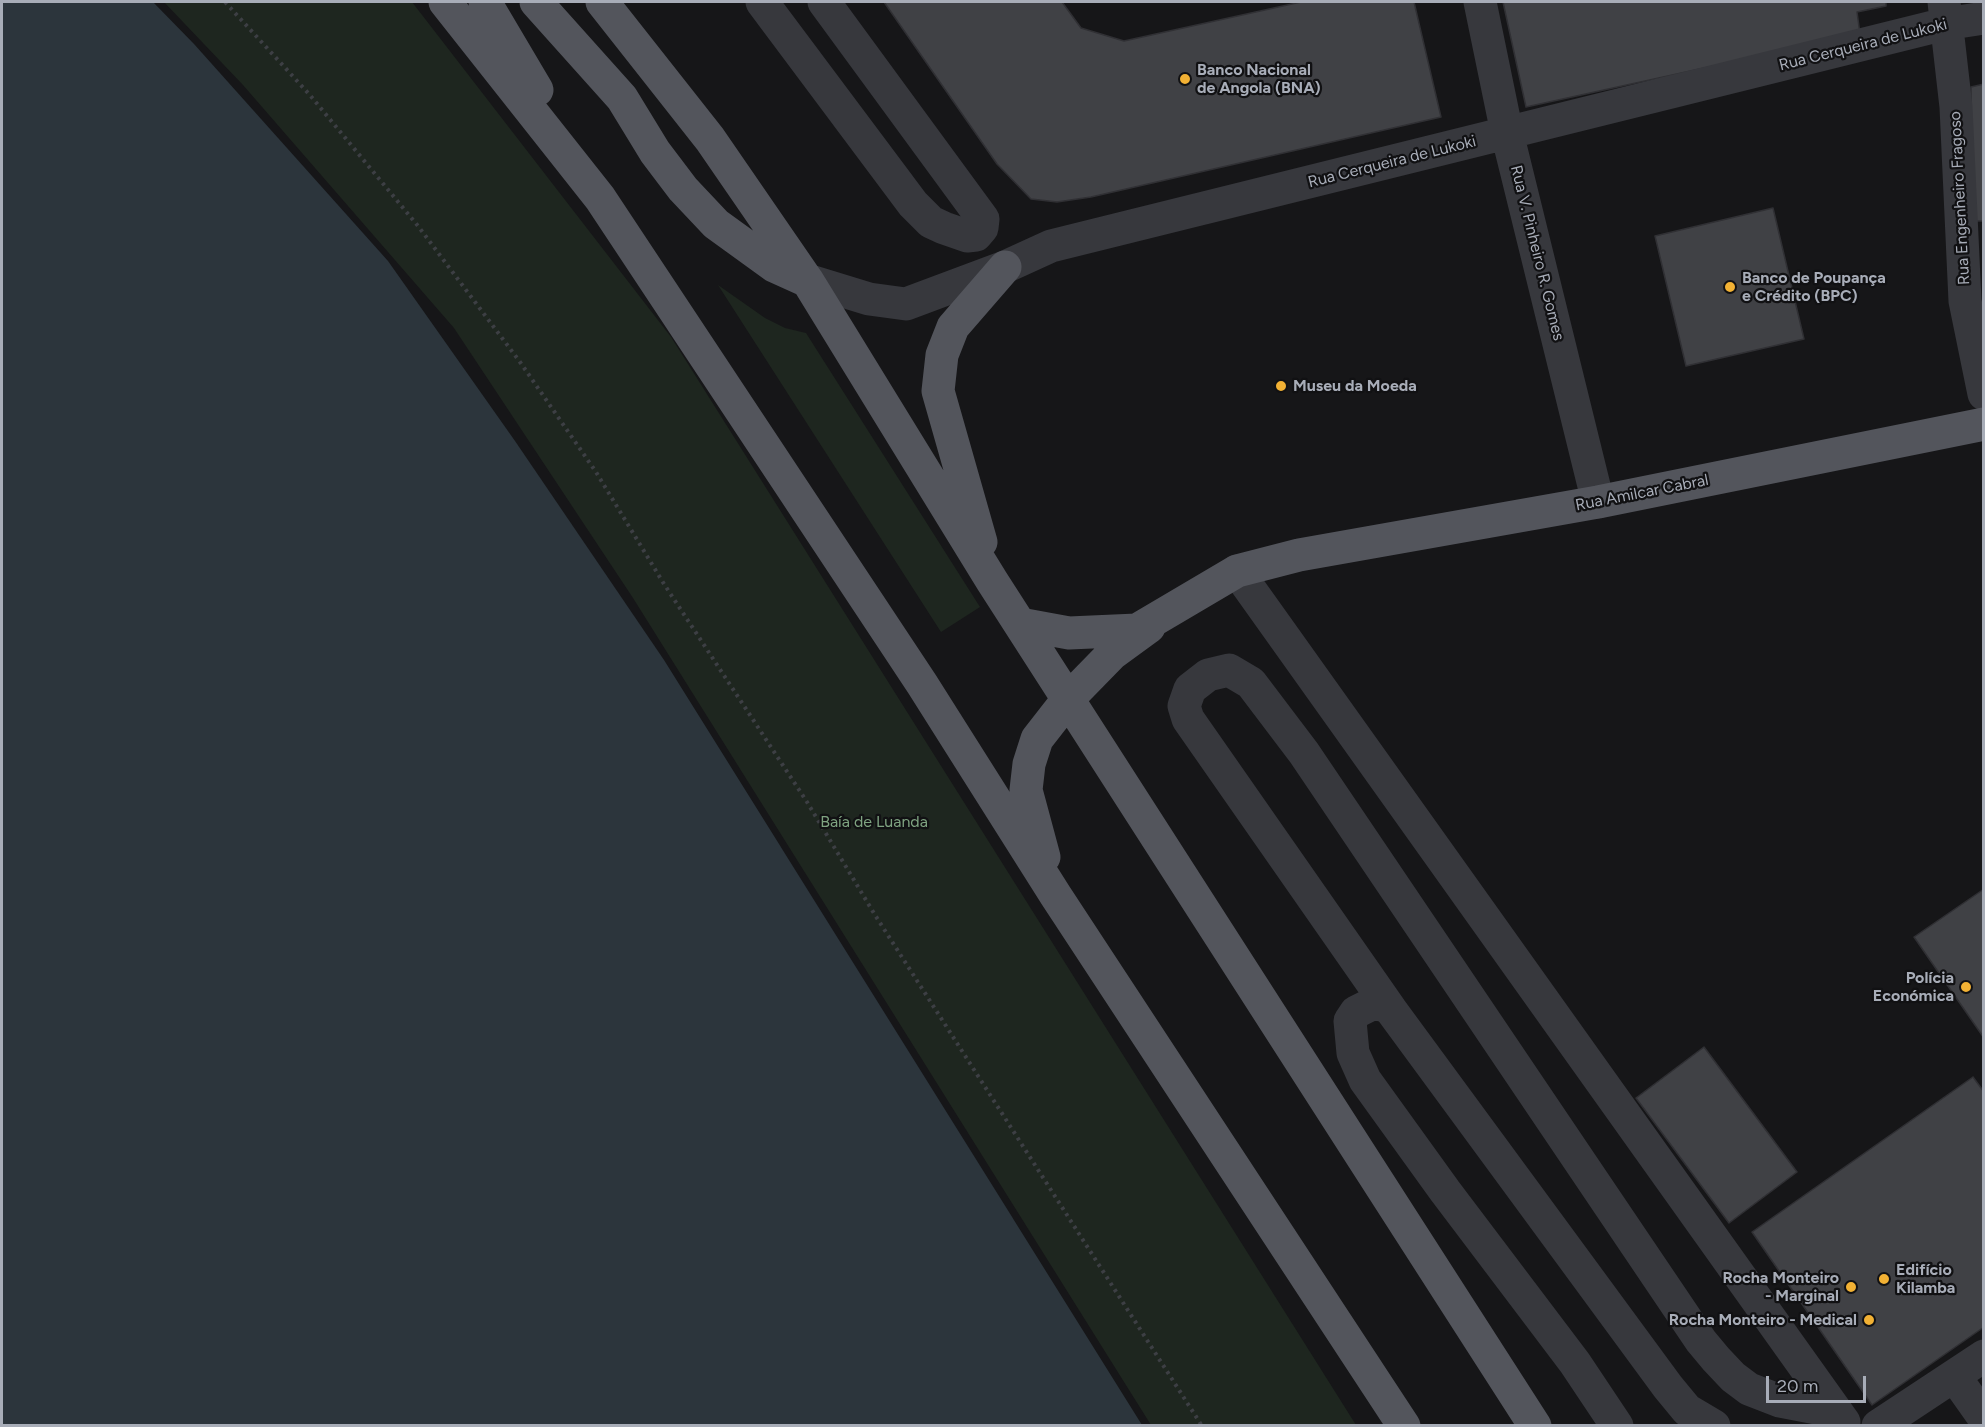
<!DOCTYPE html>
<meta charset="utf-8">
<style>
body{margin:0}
#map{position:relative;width:1985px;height:1427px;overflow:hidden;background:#161618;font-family:Figtree,sans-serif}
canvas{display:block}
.frame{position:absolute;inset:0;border:3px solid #a8adb8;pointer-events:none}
.scale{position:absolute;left:1766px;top:1376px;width:100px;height:27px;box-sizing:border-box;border:3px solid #a8adb8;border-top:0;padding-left:8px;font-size:18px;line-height:21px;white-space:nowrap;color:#a8adb8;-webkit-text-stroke:4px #111113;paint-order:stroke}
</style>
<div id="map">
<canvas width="1985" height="1427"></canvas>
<div class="frame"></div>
<div class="scale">20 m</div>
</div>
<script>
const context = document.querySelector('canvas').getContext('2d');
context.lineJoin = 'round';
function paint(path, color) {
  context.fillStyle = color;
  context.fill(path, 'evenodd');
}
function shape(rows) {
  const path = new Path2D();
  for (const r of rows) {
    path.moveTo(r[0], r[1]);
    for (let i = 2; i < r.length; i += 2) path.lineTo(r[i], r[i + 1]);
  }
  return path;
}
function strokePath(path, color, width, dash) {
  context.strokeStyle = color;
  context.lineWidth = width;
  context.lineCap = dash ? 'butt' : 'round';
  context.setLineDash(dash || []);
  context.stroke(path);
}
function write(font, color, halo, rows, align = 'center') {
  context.font = font + ' Figtree,sans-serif';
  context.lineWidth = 4.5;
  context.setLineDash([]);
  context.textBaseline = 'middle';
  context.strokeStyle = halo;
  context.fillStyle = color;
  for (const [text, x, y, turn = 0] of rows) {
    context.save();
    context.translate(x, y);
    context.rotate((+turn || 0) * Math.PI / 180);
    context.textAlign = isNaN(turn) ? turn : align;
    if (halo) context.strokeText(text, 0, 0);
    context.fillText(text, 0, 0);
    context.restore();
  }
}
paint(shape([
 [164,2,412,2,671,337,1356,1425,1151,1425,633,598,454,328,243,85],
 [718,285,765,318,785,328,806,333,980,607,941,632]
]), '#1e261f');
paint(shape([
 [2,2,153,2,194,44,388,261,515,441,664,660,1142,1425,2,1425]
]), '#2c353c');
const building = shape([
 [884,2,1062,2,1081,28,1124,41,1301,2,1414,2,1441,117,1091,197,1057,202,1031,199,997,164,884,2],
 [1503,2,1886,2,1886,6,1857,12,1860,34,1526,107,1503,2],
 [1984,84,1984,221,1972,221,1971,87,1984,84],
 [1773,208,1804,339,1686,366,1655,236,1773,208],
 [1984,889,1984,1038,1914,937,1984,889],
 [1704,1047,1797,1172,1729,1223,1636,1098,1704,1047],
 [1973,1077,1984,1092,1984,1327,1872,1405,1752,1232,1973,1077]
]);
paint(building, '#404145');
strokePath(building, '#303034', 1.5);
strokePath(shape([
 [225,2,309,94,418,226,520,362,596,472,664,584,807,802,875,915,1202,1426]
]), '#3d3f44', 4, [3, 4.5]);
strokePath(shape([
 [762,2,913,204,931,222,944,228,967,236,976,235,982,228,983,219,824,2],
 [1480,2,1507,133,1598,502],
 [1944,2,1956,107,1965,301,1984,394],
 [807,280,869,299,906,304,1005,267,1051,246,1945,24,1984,18],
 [1237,571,1844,1422],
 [1391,1010,1384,1005,1372,1004,1356,1012,1350,1021,1353,1053,1365,1080,1445,1191,1575,1363,1617,1426],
 [1955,1377,1984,1418],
 [1714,1426,1687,1410,1668,1387,1391,1010,1188,719,1184,706,1190,689,1208,675,1229,670,1251,683,1304,753,1701,1341,1716,1359,1733,1377,1749,1389,1780,1401,1837,1412],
 [1878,1426,1984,1356]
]), '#37383d', 33);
strokePath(shape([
 [445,2,600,198,922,684,1056,896,1404,1426],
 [485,2,537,90],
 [536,2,622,98,655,152,683,189,716,224,774,266,805,280],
 [602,2,710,139,807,280,992,581,1535,1426],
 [981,542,938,391,942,355,953,327,1005,267],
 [1020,624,1069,633,1137,630,1237,571,1299,555,1598,502,1984,424],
 [1044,857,1026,790,1029,764,1037,739,1069,698,1112,654,1149,627]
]), '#53555c', 33);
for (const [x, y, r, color] of [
 [1185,79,6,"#f2b134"],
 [1730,287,6,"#f2b134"],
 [1281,386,6,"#f2b134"],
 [1966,987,6,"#f2b134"],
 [1884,1279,6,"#f2b134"],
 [1851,1287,6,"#f2b134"],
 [1869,1320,6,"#f2b134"]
]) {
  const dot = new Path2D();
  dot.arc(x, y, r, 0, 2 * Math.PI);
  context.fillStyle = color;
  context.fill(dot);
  strokePath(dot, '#111113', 2);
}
write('16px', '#a8adb8', '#111113', [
 ["Rua Cerqueira de Lukoki",1863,45,-14],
 ["Rua Cerqueira de Lukoki",1392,162,-14],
 ["Rua Engenheiro Fragoso",1960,198,-93],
 ["Rua V. Pinheiro R. Gomes",1537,253,76],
 ["Rua Amilcar Cabral",1642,493,-11]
]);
write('bold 16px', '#a8adb8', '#111113', [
 ["Banco Nacional",1197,70],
 ["de Angola (BNA)",1197,88],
 ["Banco de Poupança",1742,278],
 ["e Crédito (BPC)",1742,296],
 ["Museu da Moeda",1293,386],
 ["Polícia",1954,978,"right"],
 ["Económica",1954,996,"right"],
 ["Edifício",1896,1270],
 ["Kilamba",1896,1288],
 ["Rocha Monteiro",1839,1278,"right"],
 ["- Marginal",1839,1296,"right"],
 ["Rocha Monteiro - Medical",1857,1320,"right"]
], 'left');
write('16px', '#7fa381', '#111113', [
 ["Baía de Luanda",874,822]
]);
</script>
